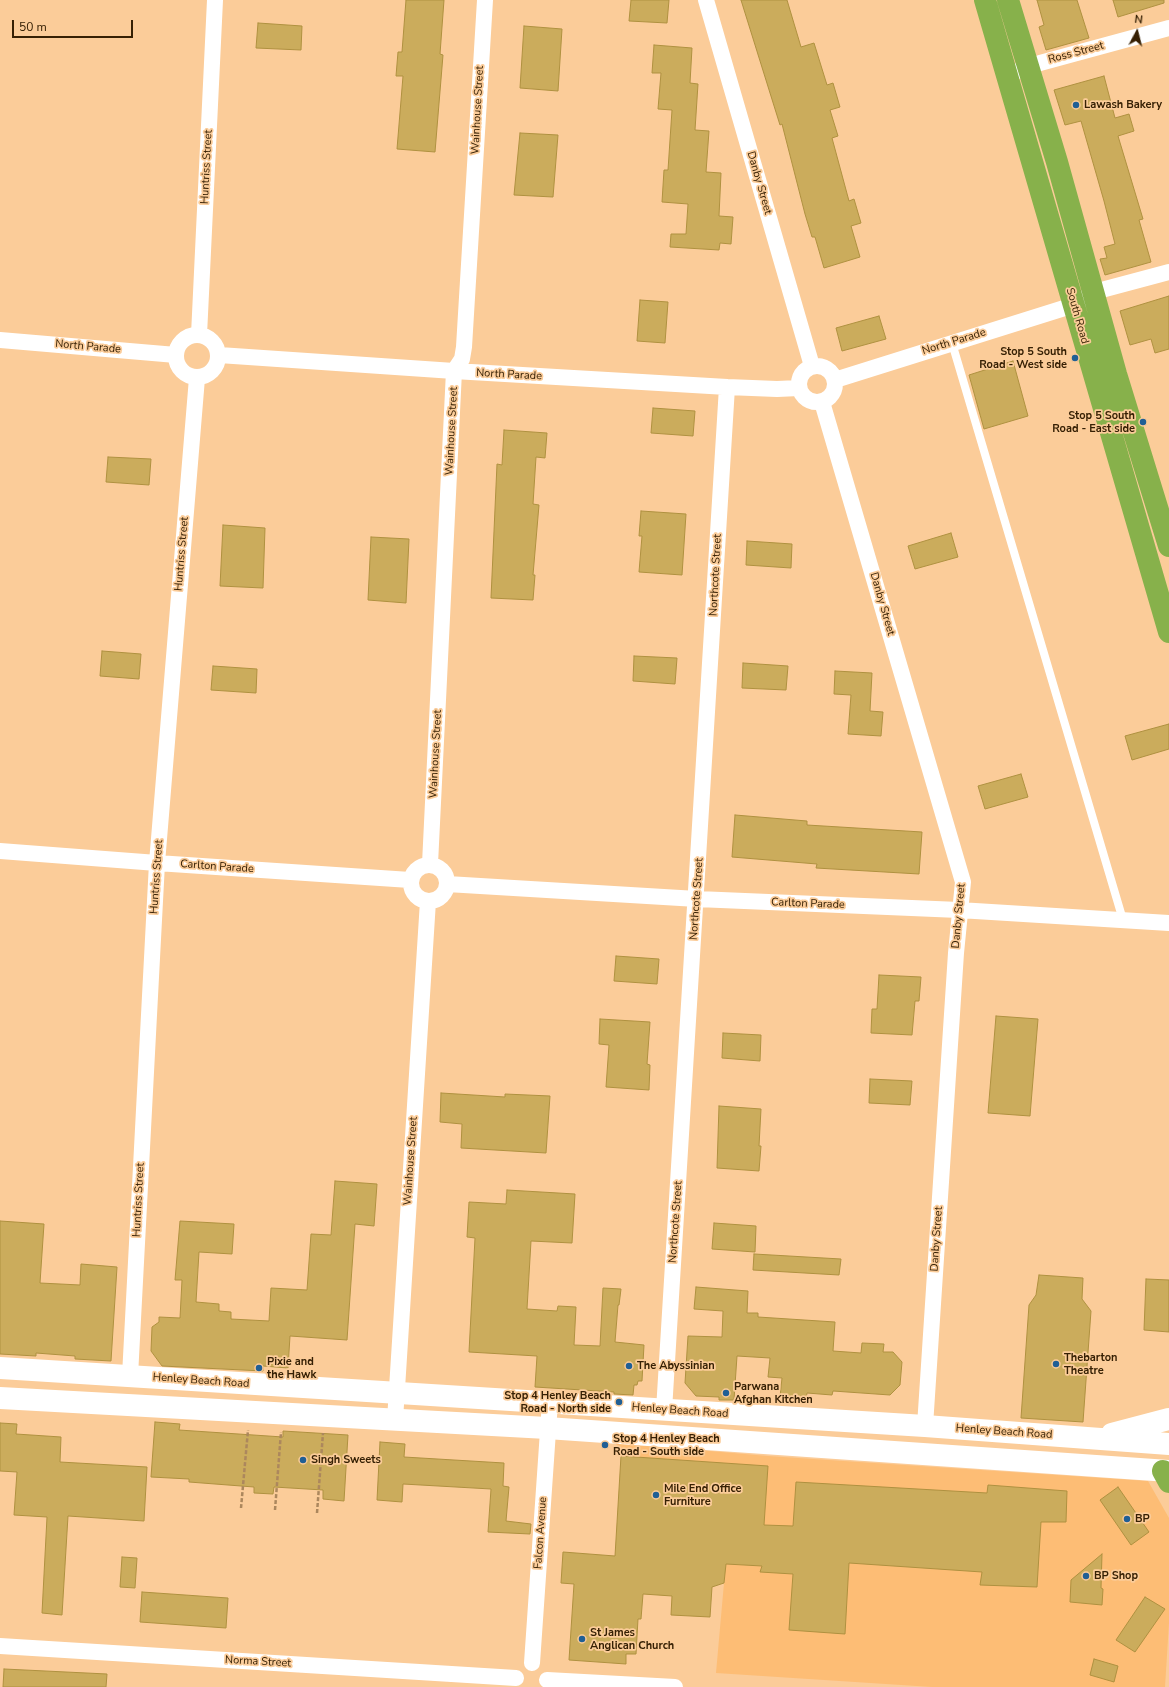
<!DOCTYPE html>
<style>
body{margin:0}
#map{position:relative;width:1169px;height:1687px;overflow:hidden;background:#fbcc99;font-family:"Nunito Sans",sans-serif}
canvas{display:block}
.north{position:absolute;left:1117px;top:12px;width:40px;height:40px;-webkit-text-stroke:3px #fbcc99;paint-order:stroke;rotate:7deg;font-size:11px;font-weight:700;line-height:16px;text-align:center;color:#362004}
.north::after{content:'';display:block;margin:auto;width:14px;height:18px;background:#362004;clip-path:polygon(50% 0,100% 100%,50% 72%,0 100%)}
.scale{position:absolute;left:12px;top:20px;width:121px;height:18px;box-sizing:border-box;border:2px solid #362004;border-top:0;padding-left:5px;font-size:12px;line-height:14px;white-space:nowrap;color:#362004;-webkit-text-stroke:3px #fbcc99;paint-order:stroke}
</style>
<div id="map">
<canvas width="1169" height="1687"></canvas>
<div class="north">N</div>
<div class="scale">50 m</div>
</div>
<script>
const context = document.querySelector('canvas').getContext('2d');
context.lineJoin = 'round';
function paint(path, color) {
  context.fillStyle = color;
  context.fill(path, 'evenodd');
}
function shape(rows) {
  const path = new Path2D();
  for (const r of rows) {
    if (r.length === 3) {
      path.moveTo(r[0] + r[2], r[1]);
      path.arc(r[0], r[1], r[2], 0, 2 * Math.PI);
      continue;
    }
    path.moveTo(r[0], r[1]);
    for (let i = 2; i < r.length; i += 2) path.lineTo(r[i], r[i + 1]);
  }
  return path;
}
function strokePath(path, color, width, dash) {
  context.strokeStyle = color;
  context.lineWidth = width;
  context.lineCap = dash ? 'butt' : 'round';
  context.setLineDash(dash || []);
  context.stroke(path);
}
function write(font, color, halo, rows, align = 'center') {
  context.font = font + ' "Nunito Sans",sans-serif';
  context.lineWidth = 3.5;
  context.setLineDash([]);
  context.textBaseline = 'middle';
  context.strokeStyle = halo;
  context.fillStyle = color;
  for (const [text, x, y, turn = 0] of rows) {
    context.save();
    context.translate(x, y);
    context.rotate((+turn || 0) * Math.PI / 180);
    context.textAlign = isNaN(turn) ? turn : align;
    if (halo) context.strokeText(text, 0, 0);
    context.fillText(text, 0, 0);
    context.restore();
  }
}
paint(shape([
 [616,1443,768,1456,1148,1481,1169,1518,1169,1623,1165,1687,932,1687,716,1673,724,1583,712,1587,710,1617,671,1615,672,1596,645,1594,647,1558,615,1556,621,1456]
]), '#fdbd75');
const building = shape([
 [406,0,444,0,440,54,443,55,435,152,397,149,403,76,396,76,398,52,402,52,406,0],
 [631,0,669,0,667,23,629,21,631,0],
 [741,0,787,0,801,47,814,43,827,85,833,83,840,107,830,110,838,136,832,138,849,201,854,199,861,223,851,226,860,257,824,268,815,237,812,237,805,214,782,124,780,125,741,0],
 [1037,0,1077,0,1089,38,1046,50,1039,27,1044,25,1037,0],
 [1113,0,1164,0,1164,3,1118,17,1113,0],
 [258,23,302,26,301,50,256,48,258,23],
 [524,26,562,29,558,91,520,88,524,26],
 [654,45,692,48,690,83,698,84,695,130,709,131,706,172,721,173,719,216,733,217,731,244,720,243,719,250,670,247,671,234,686,234,688,204,662,202,664,170,668,170,672,110,658,109,661,73,652,73,654,45],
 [1104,76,1115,118,1129,114,1134,131,1118,136,1143,219,1139,220,1151,262,1105,275,1100,259,1107,258,1104,247,1115,244,1104,201,1081,121,1065,125,1054,90,1104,76],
 [520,133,558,135,553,197,514,195,520,133],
 [1169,296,1169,349,1155,353,1151,339,1130,345,1120,311,1169,296],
 [640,300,668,302,665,343,637,341,640,300],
 [879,316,886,339,842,351,836,328,879,316],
 [1013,361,1028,416,984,429,969,375,1013,361],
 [653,408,695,411,693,436,651,433,653,408],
 [504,430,547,433,545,458,536,457,533,504,539,505,533,575,535,575,533,600,491,598,497,464,502,465,504,430],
 [108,457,151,459,149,485,106,482,108,457],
 [641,511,686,514,682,575,639,572,642,536,639,536,641,511],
 [223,525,265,528,263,588,220,586,223,525],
 [951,533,958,557,915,569,908,546,951,533],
 [371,537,409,539,406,603,368,600,371,537],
 [747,541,792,544,791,568,746,565,747,541],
 [102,651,141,654,139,679,100,676,102,651],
 [634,656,677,658,675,684,633,681,634,656],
 [743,663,788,666,786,690,742,688,743,663],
 [213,666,257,669,256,693,211,690,213,666],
 [835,671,872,673,870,711,883,712,881,736,848,734,851,695,834,694,835,671],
 [1169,724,1169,749,1132,760,1125,736,1169,724],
 [1021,774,1028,797,985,809,978,786,1021,774],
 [735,815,807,821,807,825,922,832,919,874,816,868,817,864,732,857,735,815],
 [616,956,659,959,657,984,614,981,616,956],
 [879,975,921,977,919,1001,915,1001,912,1035,871,1033,872,1009,877,1009,879,975],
 [996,1016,1038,1019,1030,1116,988,1113,996,1016],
 [600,1019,650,1022,647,1064,650,1065,649,1090,606,1087,609,1045,599,1044,600,1019],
 [723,1033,761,1035,760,1061,722,1058,723,1033],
 [870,1079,912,1081,910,1105,869,1103,870,1079],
 [441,1093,505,1097,505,1094,550,1096,546,1153,461,1148,462,1124,440,1122,441,1093],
 [719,1106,761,1109,759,1146,761,1146,759,1171,717,1168,719,1106],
 [335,1181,377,1184,374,1226,355,1224,347,1340,290,1336,288,1368,263,1366,263,1371,162,1366,151,1351,152,1327,159,1322,159,1317,180,1318,182,1280,175,1280,180,1221,234,1224,232,1254,199,1252,196,1302,219,1304,219,1311,231,1312,231,1319,269,1321,271,1288,307,1290,311,1234,331,1235,335,1181],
 [507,1190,575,1194,572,1243,531,1241,527,1309,557,1311,558,1306,576,1307,574,1345,600,1346,603,1288,621,1289,619,1305,618,1305,615,1342,644,1345,642,1381,638,1381,637,1385,634,1385,633,1395,614,1394,614,1392,535,1387,537,1356,469,1352,475,1238,467,1237,469,1202,506,1204,507,1190],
 [0,1221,44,1224,40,1283,80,1285,81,1264,117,1267,111,1361,75,1359,75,1356,36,1353,36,1356,0,1354,0,1221],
 [714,1223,756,1226,755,1252,712,1249,714,1223],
 [754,1254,841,1259,839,1275,753,1270,754,1254],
 [1039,1275,1083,1278,1082,1299,1091,1311,1083,1422,1021,1418,1029,1305,1036,1295,1039,1275],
 [1146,1279,1169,1280,1169,1332,1144,1330,1146,1279],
 [696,1287,748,1291,747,1313,758,1313,758,1317,835,1322,833,1351,861,1353,862,1343,884,1344,883,1352,893,1352,902,1362,900,1385,890,1395,833,1391,832,1395,807,1393,806,1399,780,1397,782,1378,768,1377,770,1358,737,1356,734,1400,719,1400,719,1397,696,1396,685,1383,688,1336,722,1337,723,1311,694,1309,696,1287],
 [155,1422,180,1424,179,1430,283,1437,283,1431,348,1435,344,1501,323,1499,323,1490,274,1487,273,1494,254,1493,254,1487,189,1482,189,1479,151,1477,155,1422],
 [0,1423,17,1424,16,1434,61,1437,60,1462,147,1467,144,1521,68,1516,62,1615,42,1613,47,1517,14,1515,17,1472,0,1471,0,1423],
 [380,1442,405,1444,404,1457,504,1463,503,1486,509,1487,506,1521,531,1524,530,1534,488,1532,491,1489,403,1484,402,1502,377,1500,380,1442],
 [621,1456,768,1466,764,1525,793,1526,796,1482,987,1493,988,1485,1067,1491,1066,1522,1041,1522,1037,1587,980,1585,982,1572,849,1563,845,1634,789,1630,793,1574,760,1572,762,1566,726,1564,724,1583,712,1587,710,1617,671,1615,672,1596,643,1594,641,1619,638,1619,636,1654,626,1654,626,1664,569,1660,574,1584,561,1583,563,1552,615,1556,621,1456],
 [1118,1487,1149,1532,1131,1545,1100,1500,1118,1487],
 [1102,1554,1101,1588,1103,1589,1102,1605,1070,1602,1071,1580,1102,1554],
 [122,1557,137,1558,135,1588,120,1587,122,1557],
 [142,1592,228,1598,226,1628,140,1622,142,1592],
 [1145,1597,1165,1609,1135,1652,1116,1640,1145,1597],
 [1094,1659,1118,1666,1114,1682,1090,1675,1094,1659],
 [4,1669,107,1674,106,1687,3,1687,4,1669]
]);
paint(building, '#cbac5c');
strokePath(building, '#af9140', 1);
strokePath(shape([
 [241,1508,248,1430],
 [275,1510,281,1432],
 [317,1513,323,1433]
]), '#ac875d', 2.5, [4, 2]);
strokePath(shape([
 [952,343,1123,920]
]), '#fff', 8);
strokePath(shape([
 [706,0,812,366],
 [1018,71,1040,63,1169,28],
 [197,356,21],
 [199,335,215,0],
 [0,340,176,355],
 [219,355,454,371,727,387,777,389,799,388],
 [817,384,18],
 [835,380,1074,305,1094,292,1169,272],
 [822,402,963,882,956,953,925,1426],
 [0,851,157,863,410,880],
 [430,864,454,371,462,359,464,347,485,0],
 [429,883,18],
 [447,884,697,899,959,910,1169,923],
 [130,1376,157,863,197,378],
 [664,1410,727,387],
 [395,1420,428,901],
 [0,1646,516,1678],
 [532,1663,550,1402],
 [547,1680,675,1687]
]), '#fff', 16);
strokePath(shape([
 [0,1368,925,1426,1169,1444],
 [0,1398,547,1428,1169,1471],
 [1112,1434,1169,1419]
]), '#fff', 22);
strokePath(shape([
 [985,0,1169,632],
 [1008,0,1057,162,1116,374,1169,546],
 [1163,1471,1169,1482]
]), '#87b14b', 22);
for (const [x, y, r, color] of [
 [1076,105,4,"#205f95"],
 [1075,358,4,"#205f95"],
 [1143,422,4,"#205f95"],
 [1056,1364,4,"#205f95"],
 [629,1366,4,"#205f95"],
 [259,1368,4,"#205f95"],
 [726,1393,4,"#205f95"],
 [619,1402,4,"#205f95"],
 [605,1445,4,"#205f95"],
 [303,1460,4,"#205f95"],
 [656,1495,4,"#205f95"],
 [1127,1519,4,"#205f95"],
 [1086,1576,4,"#205f95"],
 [582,1639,4,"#205f95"]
]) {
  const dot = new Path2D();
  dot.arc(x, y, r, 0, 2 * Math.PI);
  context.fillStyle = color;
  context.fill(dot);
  strokePath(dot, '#fbcc99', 1.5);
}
write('11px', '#362004', '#fbcc99', [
 ["Ross Street",1076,53,-15],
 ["Wainhouse Street",478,110,-87],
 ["Huntriss Street",207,167,-87],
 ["Danby Street",759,183,74],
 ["South Road",1077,316,74],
 ["North Parade",954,342,-17],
 ["North Parade",88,347,5],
 ["North Parade",509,375,3],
 ["Wainhouse Street",452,431,-87],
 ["Huntriss Street",182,554,-85],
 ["Northcote Street",716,575,-87],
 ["Danby Street",882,604,74],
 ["Wainhouse Street",436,754,-87],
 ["Carlton Parade",217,867,4],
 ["Huntriss Street",157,877,-86],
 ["Northcote Street",697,899,-86],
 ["Carlton Parade",808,904,2],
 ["Danby Street",959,916,-85],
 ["Wainhouse Street",411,1161,-86],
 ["Huntriss Street",139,1200,-87],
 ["Northcote Street",676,1222,-86],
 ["Danby Street",937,1239,-86],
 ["Henley Beach Road",201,1381,4],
 ["Henley Beach Road",680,1411,4],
 ["Henley Beach Road",1004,1432,4],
 ["Falcon Avenue",541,1533,-86],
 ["Norma Street",258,1662,3]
]);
write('bold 11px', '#362004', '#fbcc99', [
 ["Lawash Bakery",1084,105],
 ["Stop 5 South",1067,352,"right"],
 ["Road - West side",1067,365,"right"],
 ["Stop 5 South",1135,416,"right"],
 ["Road - East side",1135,429,"right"],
 ["Thebarton",1064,1358],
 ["Theatre",1064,1371],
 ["Pixie and",267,1362],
 ["the Hawk",267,1375],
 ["The Abyssinian",637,1366],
 ["Parwana",734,1387],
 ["Afghan Kitchen",734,1400],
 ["Stop 4 Henley Beach",611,1396,"right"],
 ["Road - North side",611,1409,"right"],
 ["Stop 4 Henley Beach",613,1439],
 ["Road - South side",613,1452],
 ["Singh Sweets",311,1460],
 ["Mile End Office",664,1489],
 ["Furniture",664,1502],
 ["BP",1135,1519],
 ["BP Shop",1094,1576],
 ["St James",590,1633],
 ["Anglican Church",590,1646]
], 'left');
</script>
